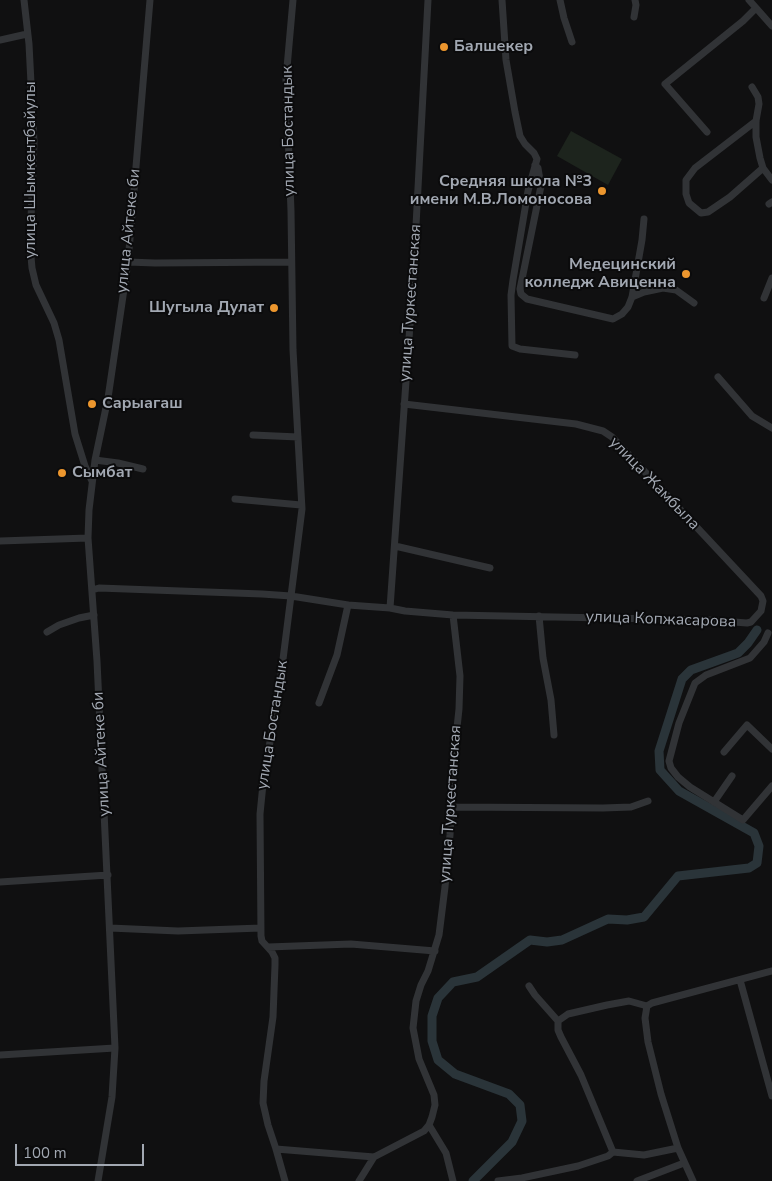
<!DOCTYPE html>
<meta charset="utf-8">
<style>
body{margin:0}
#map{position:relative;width:772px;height:1181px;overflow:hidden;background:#101011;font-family:"Nunito Sans",sans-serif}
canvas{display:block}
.scale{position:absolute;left:15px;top:1144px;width:129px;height:22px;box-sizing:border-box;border:2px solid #a2a8b2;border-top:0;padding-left:6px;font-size:15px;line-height:18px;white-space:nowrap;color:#a2a8b2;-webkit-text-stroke:4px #0b0b0c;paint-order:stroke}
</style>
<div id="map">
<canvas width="772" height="1181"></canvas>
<div class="scale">100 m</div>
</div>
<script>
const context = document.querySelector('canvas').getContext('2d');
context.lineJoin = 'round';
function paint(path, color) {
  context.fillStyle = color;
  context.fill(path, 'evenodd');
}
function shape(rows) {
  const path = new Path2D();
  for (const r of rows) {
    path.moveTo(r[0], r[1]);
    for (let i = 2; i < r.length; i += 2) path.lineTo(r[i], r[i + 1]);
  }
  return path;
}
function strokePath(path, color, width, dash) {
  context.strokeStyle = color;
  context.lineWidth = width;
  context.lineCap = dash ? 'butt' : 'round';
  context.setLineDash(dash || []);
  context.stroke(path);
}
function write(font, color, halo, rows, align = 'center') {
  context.font = font + ' "Nunito Sans",sans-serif';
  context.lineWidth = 4;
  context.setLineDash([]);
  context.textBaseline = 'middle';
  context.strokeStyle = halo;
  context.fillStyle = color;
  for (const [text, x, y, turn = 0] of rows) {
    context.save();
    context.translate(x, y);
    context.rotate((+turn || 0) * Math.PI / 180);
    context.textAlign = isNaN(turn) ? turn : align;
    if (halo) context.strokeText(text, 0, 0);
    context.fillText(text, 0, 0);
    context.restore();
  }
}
paint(shape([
 [571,131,622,159,608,185,557,156]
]), '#1d241d');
strokePath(shape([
 [473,1181,512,1142,522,1121,520,1105,509,1094,455,1074,438,1060,432,1041,432,1016,438,998,453,982,477,977,530,940,547,942,562,940,608,919,627,920,644,917,678,876,749,868,757,863,759,846,754,833,679,791,660,770,659,751,682,679,691,670,738,653,748,643,757,630]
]), '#2a3439', 9);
strokePath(shape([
 [24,0,29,44,34,142,30,245,32,268,36,285,54,323,59,340,75,434,85,466,92,481],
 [502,0,506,60,515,112,520,136,525,144,534,153,537,159,528,191,513,280,511,295,512,346,520,349,575,355],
 [560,0,564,18,572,42],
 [749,0,772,26],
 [634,17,636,5,635,0],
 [0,40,27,34],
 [752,87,758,97,759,104,756,121,756,137,760,158,763,168,772,180],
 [756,121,695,168,686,180,686,194,689,203,701,213,708,212,730,197,763,168],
 [707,132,665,84,743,21,756,8],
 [535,165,538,168,541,186,520,289,521,294,527,299,613,319,622,314,628,307,632,297,642,240,644,219],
 [769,204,772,202],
 [128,262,155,263,291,262],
 [632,297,644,292,663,288,676,290,694,303],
 [764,298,772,278],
 [718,377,752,416,772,428],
 [253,435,298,437],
 [95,460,118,463,143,469],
 [235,499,301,505],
 [0,541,88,538],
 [395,546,490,568],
 [92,590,99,588,262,594,291,596,348,605,390,608,405,611,453,615,708,620,747,623,751,622,761,611,763,601,761,596,646,473,612,437,603,431,576,424,404,404],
 [390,608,413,282,428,0],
 [539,616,543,658,551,700,554,735],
 [47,632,59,625,79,618,94,615],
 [768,633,764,642,750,658,706,675,695,683,679,723,669,761,671,768,678,777,690,787,743,820,772,786],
 [319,703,337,655,348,605],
 [724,752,747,725,772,749],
 [714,802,732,776],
 [451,807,603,808,631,807,648,801],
 [0,882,108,875],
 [110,928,178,931,261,928],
 [268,947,351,944,435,951],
 [740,980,772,1096],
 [529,986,535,995,558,1021],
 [647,1006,645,1018,648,1042,661,1094,678,1148,693,1181],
 [0,1055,115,1048],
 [429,1125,446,1153,453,1181],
 [276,1149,374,1157,424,1131,429,1125,432,1117,435,1105,434,1095,419,1059,413,1028,416,1001,421,985,428,971,439,935,445,887,450,835,453,765,459,709,460,676,453,615],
 [613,1152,581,1075,561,1037,558,1030,558,1021,568,1014,607,1005,629,1001,647,1006,652,1003,772,971],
 [613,1152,644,1155,678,1148],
 [98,1181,112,1097,115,1048,97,661,88,538,89,510,95,460,108,398,128,262,150,0],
 [285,1181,276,1149,268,1125,263,1103,264,1081,273,1017,275,965,275,958,272,952,262,941,261,936,260,814,263,784,281,675,302,509,293,350,291,211,286,79,293,0],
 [359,1181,374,1157],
 [498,1181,522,1178,578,1166,608,1156,613,1152],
 [637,1181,684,1163]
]), '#313336', 7);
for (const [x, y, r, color] of [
 [444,47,5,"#ec962e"],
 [602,191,5,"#ec962e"],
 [686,274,5,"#ec962e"],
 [274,308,5,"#ec962e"],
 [92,404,5,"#ec962e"],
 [62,473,5,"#ec962e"]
]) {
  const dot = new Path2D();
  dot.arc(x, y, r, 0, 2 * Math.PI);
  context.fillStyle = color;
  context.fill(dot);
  strokePath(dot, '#0b0b0c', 2);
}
write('bold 16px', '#a2a8b2', '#0b0b0c', [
 ["Балшекер",454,47],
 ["Средняя школа №3",592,182,"right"],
 ["имени М.В.Ломоносова",592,200,"right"],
 ["Медецинский",676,265,"right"],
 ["колледж Авиценна",676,283,"right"],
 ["Шугыла Дулат",264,308,"right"],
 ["Сарыагаш",102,404],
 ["Сымбат",72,473]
], 'left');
write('16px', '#a2a8b2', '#0b0b0c', [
 ["улица Бостандык",289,131,-91],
 ["улица Шымкентбайулы",31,170,-90],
 ["улица Айтеке би",129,231,-84],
 ["улица Туркестанская",411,303,-86],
 ["улица Жамбыла",654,484,46],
 ["улица Копжасарова",661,620,2],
 ["улица Бостандык",273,725,-81],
 ["улица Айтеке би",102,754,-93],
 ["улица Туркестанская",451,804,-86]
]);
</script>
